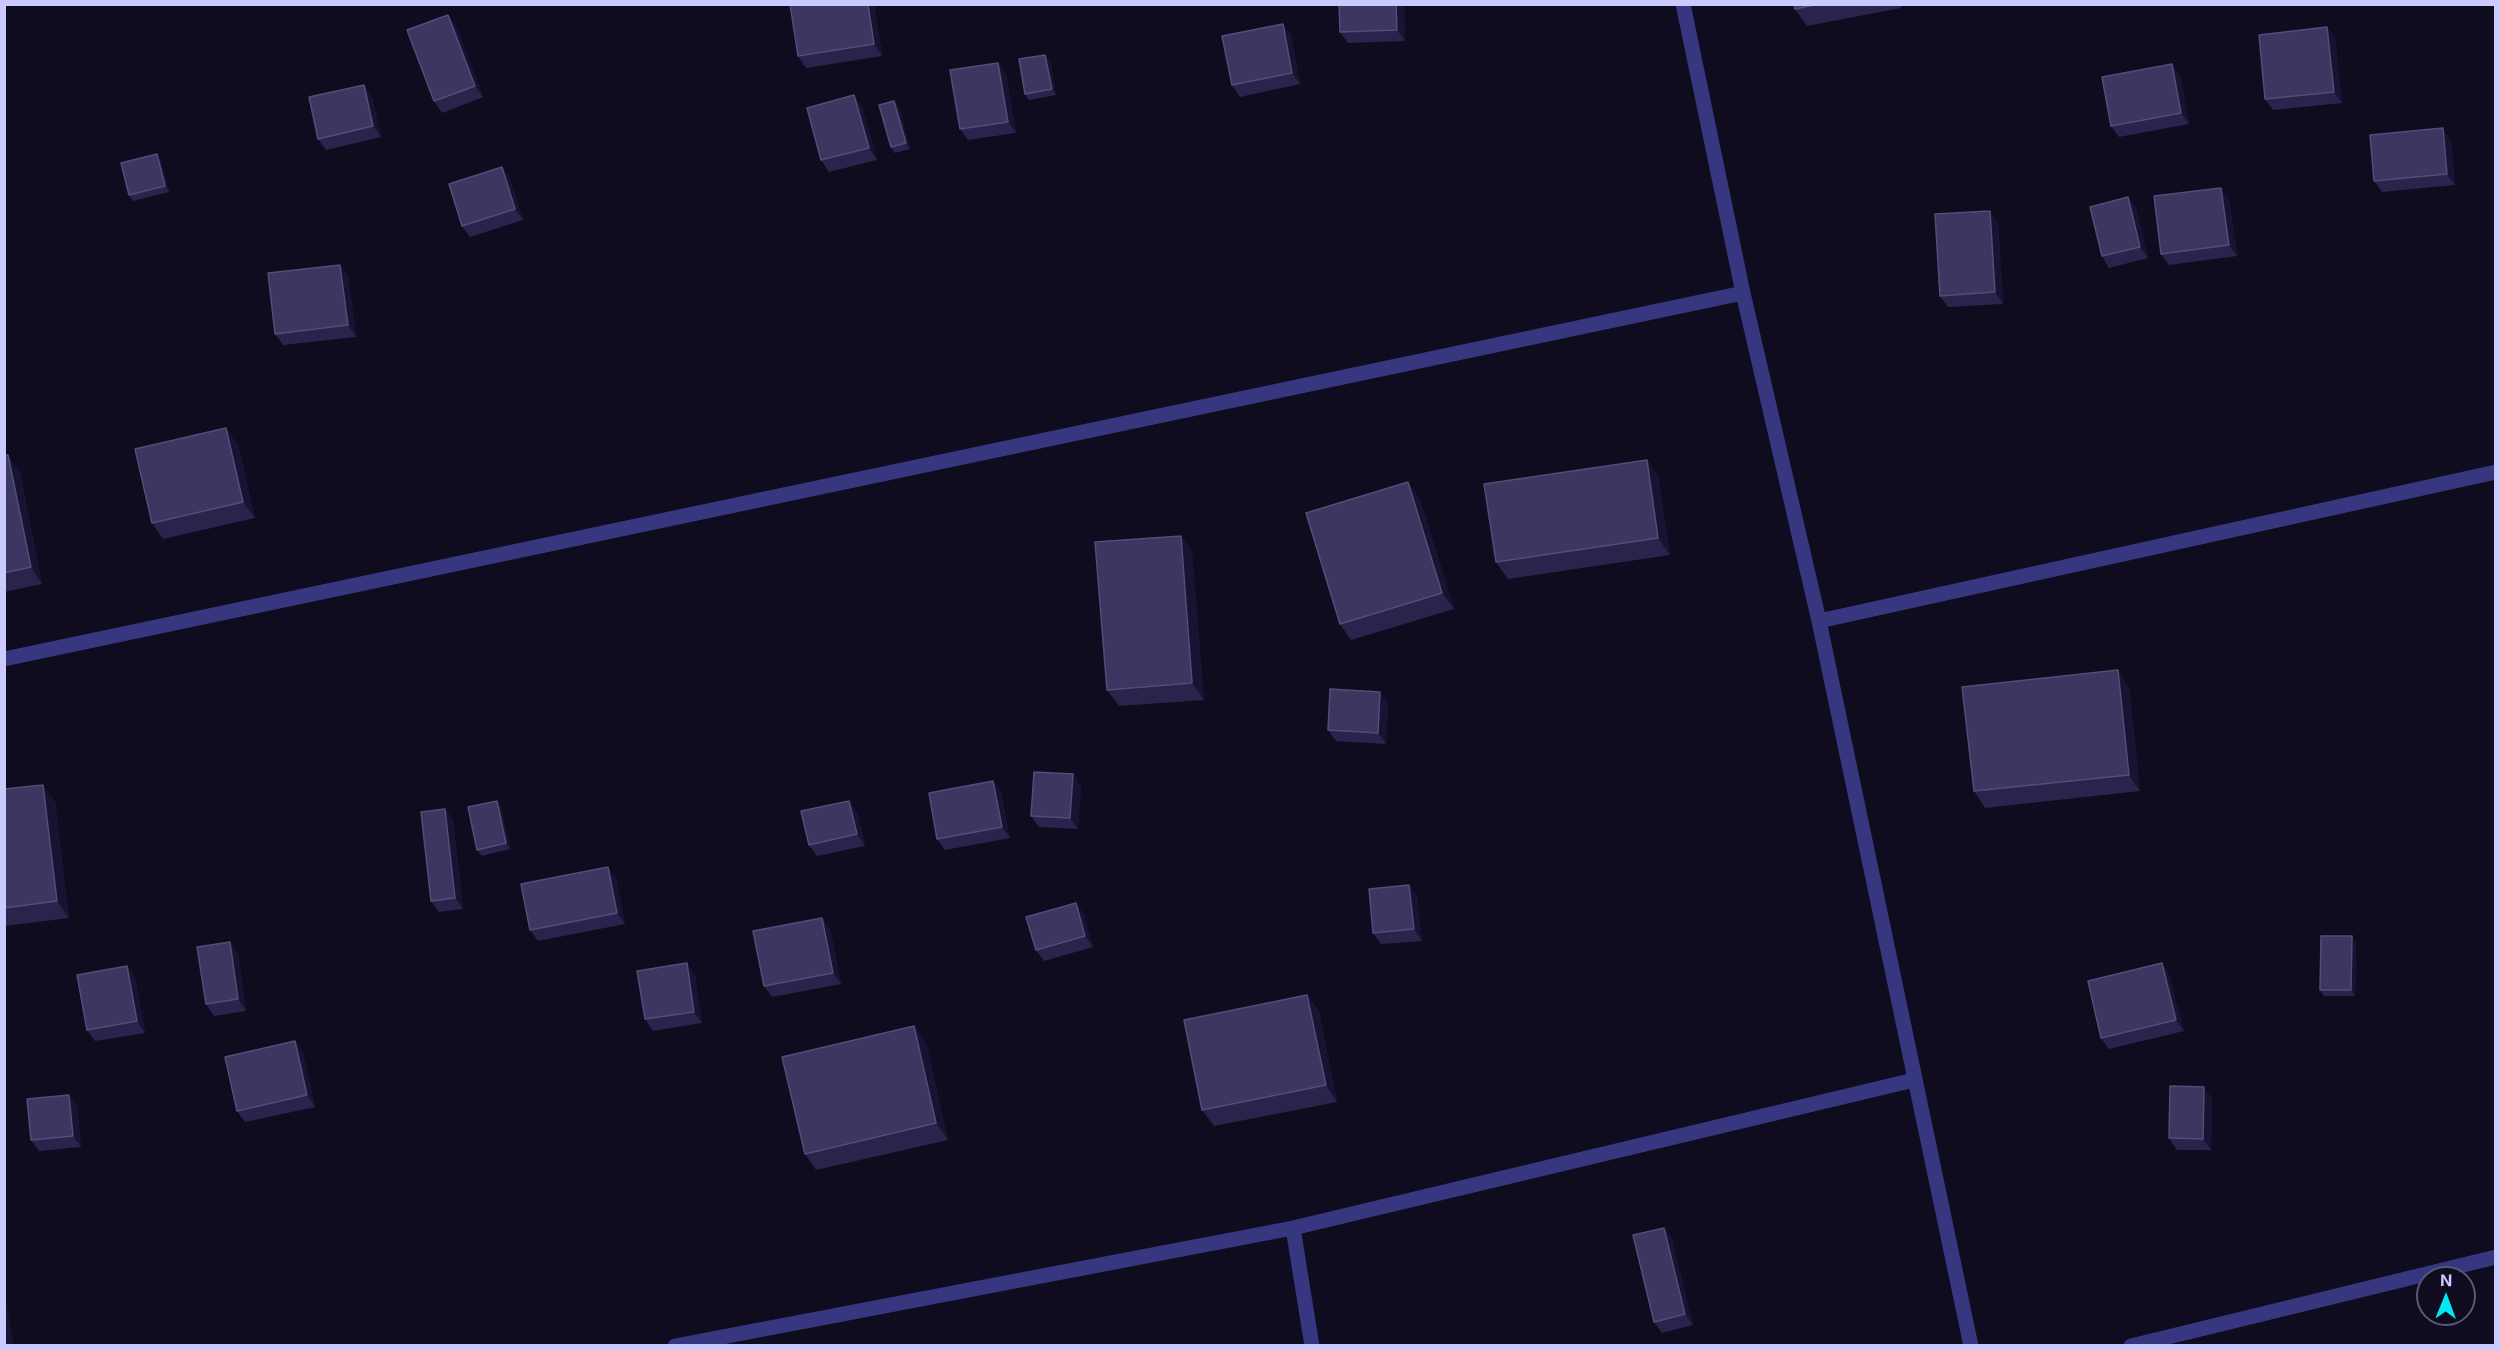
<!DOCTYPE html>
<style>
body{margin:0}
#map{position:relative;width:2500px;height:1350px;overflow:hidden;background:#0e0c1e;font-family:Inter,sans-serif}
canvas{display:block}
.frame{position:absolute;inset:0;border:6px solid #ccc9ff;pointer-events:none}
.north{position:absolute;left:2416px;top:1266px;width:60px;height:60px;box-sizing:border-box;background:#0e0c1e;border:2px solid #5a5878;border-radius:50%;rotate:1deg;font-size:16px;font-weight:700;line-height:24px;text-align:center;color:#ccc9ff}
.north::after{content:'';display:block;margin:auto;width:21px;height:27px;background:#00e9f4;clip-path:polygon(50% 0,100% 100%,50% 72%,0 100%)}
</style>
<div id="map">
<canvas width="2500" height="1350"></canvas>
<div class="frame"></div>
<div class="north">N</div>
</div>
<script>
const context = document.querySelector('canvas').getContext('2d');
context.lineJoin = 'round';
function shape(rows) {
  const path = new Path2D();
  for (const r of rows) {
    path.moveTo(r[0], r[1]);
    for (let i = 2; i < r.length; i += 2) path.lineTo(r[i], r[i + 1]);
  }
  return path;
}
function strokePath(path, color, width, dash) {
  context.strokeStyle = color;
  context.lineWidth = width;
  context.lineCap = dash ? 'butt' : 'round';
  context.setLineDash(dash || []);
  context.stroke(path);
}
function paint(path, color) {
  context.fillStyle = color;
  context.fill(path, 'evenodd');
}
strokePath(shape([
 [1683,4,1743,293,1819,621,1971,1346],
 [1819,621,2496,472],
 [4,659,1743,293],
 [1293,1228,1312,1346],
 [675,1346,1293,1228,1914,1080],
 [2131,1346,2496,1257]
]), '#36377e', 15);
paint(shape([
 [790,4,874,4,882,56,806,68,798,56],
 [1404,4,1405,41,1348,43,1340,32],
 [1794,4,1900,4,1901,8,1807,26,1795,9],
 [448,15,456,26,483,97,442,113,434,101],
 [1283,24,1291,35,1300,84,1240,97,1232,85],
 [2327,27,2335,39,2342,103,2273,110,2265,99],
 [1045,55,1050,61,1056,95,1029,100,1025,94],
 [998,63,1006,75,1016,133,968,140,960,129],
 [2180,75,2189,124,2119,137,2111,126],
 [854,95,862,107,877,160,829,172,821,160],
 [372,97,381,137,326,150,318,139],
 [894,101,899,107,910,149,895,153,891,147],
 [2451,140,2455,185,2382,192,2374,181],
 [161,160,169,192,133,201,129,195],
 [502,167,510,179,523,220,470,237,462,226],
 [2229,199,2237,256,2169,265,2161,254],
 [2136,208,2148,258,2109,268,2102,256],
 [1998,222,2003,304,1948,307,1940,296],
 [340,265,348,276,356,337,283,345,275,334],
 [238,445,255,518,163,539,152,523],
 [4,456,20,472,42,584,4,592],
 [1647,460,1658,476,1670,555,1508,579,1496,562],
 [1420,499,1454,609,1351,640,1340,624],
 [1181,536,1192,552,1204,700,1119,706,1107,690],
 [2129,687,2140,791,1985,808,1974,791],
 [1388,703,1386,744,1336,741,1328,730],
 [993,781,1001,793,1010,838,945,850,937,839],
 [1081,786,1078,829,1039,827,1031,816],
 [4,789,55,801,69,918,5,926,4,924],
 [501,806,510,849,482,856,477,850],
 [445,809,453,820,463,909,439,912,431,901],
 [857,812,865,846,817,856,809,845],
 [616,878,625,924,538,941,530,930],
 [1409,885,1417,897,1422,941,1381,944,1373,933],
 [1076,903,1084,915,1093,947,1044,961,1036,950],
 [822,918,830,929,841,984,772,997,764,986],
 [2356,942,2355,996,2324,996,2320,990],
 [238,953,246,1011,214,1016,206,1004],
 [2162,963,2169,975,2184,1031,2109,1049,2101,1038],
 [127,966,135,977,145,1033,95,1041,87,1030],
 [695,975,702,1023,653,1031,645,1019],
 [1307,995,1319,1011,1337,1102,1214,1126,1202,1110],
 [914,1026,926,1043,948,1140,816,1170,805,1154],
 [303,1053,315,1107,245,1122,237,1111],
 [69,1095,77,1106,81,1147,39,1151,31,1140],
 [2212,1098,2211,1150,2177,1150,2169,1138],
 [1664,1228,1672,1239,1693,1325,1662,1333,1654,1322]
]), '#2a244c');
paint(shape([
 [868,4,874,4,882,56,874,44],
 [1396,4,1404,4,1405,41,1397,30],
 [448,15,456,26,483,97,475,86],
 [1283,24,1291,35,1300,84,1292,73],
 [2327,27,2335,39,2342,103,2334,92],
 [1045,55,1050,61,1056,95,1052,89],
 [998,63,1006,75,1016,133,1008,122],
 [2172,64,2180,75,2189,124,2181,113],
 [364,85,372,97,381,137,373,126],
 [854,95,862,107,877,160,869,148],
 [894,101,899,107,910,149,906,143],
 [2443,128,2451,140,2455,185,2447,174],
 [157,154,161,160,169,192,165,186],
 [502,167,510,179,523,220,515,209],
 [2221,188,2229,199,2237,256,2229,245],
 [2128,197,2136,208,2148,258,2140,247],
 [1990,211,1998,222,2003,304,1995,292],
 [340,265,348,276,356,337,348,325],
 [226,428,238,445,255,518,243,502],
 [8,455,20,472,42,584,31,567],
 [1647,460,1658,476,1670,555,1658,538],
 [1408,482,1420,499,1454,609,1442,593],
 [1181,536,1192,552,1204,700,1192,683],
 [2118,670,2129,687,2140,791,2129,775],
 [1380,692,1388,703,1386,744,1378,733],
 [1073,774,1081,786,1078,829,1070,818],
 [993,781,1001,793,1010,838,1002,827],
 [43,785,55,801,69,918,57,901],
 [497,801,501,806,510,849,506,843],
 [849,801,857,812,865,846,857,834],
 [445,809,453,820,463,909,455,898],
 [608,867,616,878,625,924,617,913],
 [1409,885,1417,897,1422,941,1414,929],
 [1076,903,1084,915,1093,947,1085,936],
 [822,918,830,929,841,984,833,973],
 [2352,936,2356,942,2355,996,2351,990],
 [230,942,238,953,246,1011,238,999],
 [687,963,695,975,702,1023,694,1012],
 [2162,963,2169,975,2184,1031,2176,1020],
 [127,966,135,977,145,1033,137,1021],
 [1307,995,1319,1011,1337,1102,1326,1085],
 [914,1026,926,1043,948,1140,936,1123],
 [295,1041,303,1053,315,1107,307,1095],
 [2204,1087,2212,1098,2211,1150,2203,1139],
 [69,1095,77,1106,81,1147,73,1136],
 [1664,1228,1672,1239,1693,1325,1685,1314],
 [4,1298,6,1300,14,1346,5,1346]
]), '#181332');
const building = shape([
 [790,4,868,4,874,44,798,56,790,4],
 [1339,4,1396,4,1397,30,1340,32,1339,4],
 [1794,4,1819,4,1795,9,1794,4],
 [448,15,475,86,434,101,407,30,448,15],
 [1283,24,1292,73,1232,85,1222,36,1283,24],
 [2327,27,2334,92,2265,99,2259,35,2327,27],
 [1045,55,1052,89,1025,94,1019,59,1045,55],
 [998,63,1008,122,960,129,950,70,998,63],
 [2172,64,2181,113,2111,126,2102,77,2172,64],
 [364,85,373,126,318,139,309,97,364,85],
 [854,95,869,148,821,160,807,108,854,95],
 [894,101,906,143,891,147,879,105,894,101],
 [2443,128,2447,174,2374,181,2370,135,2443,128],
 [157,154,165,186,129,195,121,163,157,154],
 [502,167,515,209,462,226,449,184,502,167],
 [2221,188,2229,245,2161,254,2154,196,2221,188],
 [2128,197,2140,247,2102,256,2090,207,2128,197],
 [1990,211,1995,292,1940,296,1935,214,1990,211],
 [340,265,348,325,275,334,268,273,340,265],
 [226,428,243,502,152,523,135,449,226,428],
 [8,455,31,567,4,573,4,456,8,455],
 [1647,460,1658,538,1496,562,1484,484,1647,460],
 [1408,482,1442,593,1340,624,1306,513,1408,482],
 [1181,536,1192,683,1107,690,1095,542,1181,536],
 [2118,670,2129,775,1974,791,1962,687,2118,670],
 [1330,689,1380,692,1378,733,1328,730,1330,689],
 [1034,772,1073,774,1070,818,1031,816,1034,772],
 [993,781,1002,827,937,839,929,793,993,781],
 [43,785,57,901,4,908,4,789,43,785],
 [497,801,506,843,477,850,468,807,497,801],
 [849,801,857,834,809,845,801,811,849,801],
 [445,809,455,898,431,901,421,812,445,809],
 [608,867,617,913,530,930,521,884,608,867],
 [1409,885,1414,929,1373,933,1369,889,1409,885],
 [1076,903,1085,936,1036,950,1026,917,1076,903],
 [822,918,833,973,764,986,753,931,822,918],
 [2321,936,2352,936,2351,990,2320,990,2321,936],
 [230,942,238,999,206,1004,197,947,230,942],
 [687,963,694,1012,645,1019,637,971,687,963],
 [2162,963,2176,1020,2101,1038,2088,981,2162,963],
 [127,966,137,1021,87,1030,77,975,127,966],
 [1307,995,1326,1085,1202,1110,1184,1020,1307,995],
 [914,1026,936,1123,805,1154,782,1057,914,1026],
 [295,1041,307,1095,237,1111,225,1057,295,1041],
 [2170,1086,2204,1087,2203,1139,2169,1138,2170,1086],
 [69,1095,73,1136,31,1140,27,1099,69,1095],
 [1664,1228,1685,1314,1654,1322,1633,1235,1664,1228]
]);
paint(building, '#3c3660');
strokePath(building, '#524d79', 1.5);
</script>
